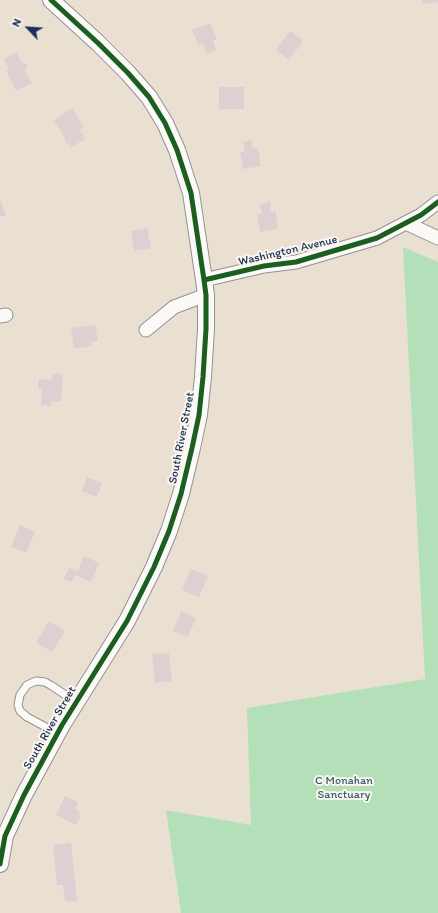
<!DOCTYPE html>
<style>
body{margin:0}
#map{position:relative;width:438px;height:913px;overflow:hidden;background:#e9e0d2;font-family:Itim,sans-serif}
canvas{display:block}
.north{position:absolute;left:8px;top:8px;width:40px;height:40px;-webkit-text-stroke:3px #fbf7ec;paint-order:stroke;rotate:295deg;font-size:11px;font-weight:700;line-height:16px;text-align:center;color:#1b2f5e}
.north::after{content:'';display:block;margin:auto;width:14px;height:18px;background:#1b2f5e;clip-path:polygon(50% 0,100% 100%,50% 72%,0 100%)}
</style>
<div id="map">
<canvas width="438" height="913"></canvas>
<div class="north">N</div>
</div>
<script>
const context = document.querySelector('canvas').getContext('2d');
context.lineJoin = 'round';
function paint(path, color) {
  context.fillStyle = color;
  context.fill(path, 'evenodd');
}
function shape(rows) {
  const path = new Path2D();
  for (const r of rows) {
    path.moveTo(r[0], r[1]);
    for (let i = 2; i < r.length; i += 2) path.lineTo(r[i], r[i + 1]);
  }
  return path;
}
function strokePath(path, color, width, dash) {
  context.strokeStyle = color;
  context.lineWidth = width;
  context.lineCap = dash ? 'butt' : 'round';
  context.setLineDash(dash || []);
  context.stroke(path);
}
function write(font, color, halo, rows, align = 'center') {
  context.font = font + ' Itim,sans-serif';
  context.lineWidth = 4;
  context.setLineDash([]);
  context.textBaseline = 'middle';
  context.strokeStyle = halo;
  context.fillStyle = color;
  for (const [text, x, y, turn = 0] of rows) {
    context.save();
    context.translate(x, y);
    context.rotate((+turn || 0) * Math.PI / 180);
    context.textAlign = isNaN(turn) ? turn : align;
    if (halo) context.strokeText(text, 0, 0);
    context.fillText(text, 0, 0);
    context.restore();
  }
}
paint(shape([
 [403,247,438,262,438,913,181,913,166,810,251,825,247,708,425,679]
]), '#b4e0b9');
paint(shape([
 [422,0,438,0,438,2,423,4],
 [210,23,217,39,213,41,216,50,207,54,203,44,199,46,192,30],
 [290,31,303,41,289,60,276,50],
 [17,52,22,63,25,63,27,65,27,68,25,71,32,83,16,91,6,70,9,69,4,59],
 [219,87,244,87,244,109,219,109],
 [72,108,84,127,80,130,85,139,72,147,69,143,67,144,64,139,65,138,54,120],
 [251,140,253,149,258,148,261,166,243,169,240,152,245,151,243,142],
 [0,199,6,215,0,217],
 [270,202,271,212,276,211,278,229,260,232,257,214,262,213,260,204],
 [147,228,151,248,134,251,131,231],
 [95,325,98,341,91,342,92,346,74,349,71,328],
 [53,373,63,374,61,402,51,401,51,406,41,405,42,390,38,389,39,379,52,380],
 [87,477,102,483,97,497,82,491],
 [20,525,35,532,26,553,11,547],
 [84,556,99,563,91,582,75,575,72,582,64,579,69,568,78,571],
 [191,569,208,576,199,597,182,590],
 [181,611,196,618,188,637,173,631],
 [49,621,65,631,52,652,36,642],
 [169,653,172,681,155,683,152,654],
 [65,796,78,802,75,809,79,811,78,815,81,816,76,825,56,815],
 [71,843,77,901,65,902,63,885,57,885,53,845]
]), '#dcd0d3');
const service = shape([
 [57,733,27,717,20,711,18,705,20,695,27,685,36,681,45,682,52,686,76,702]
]);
const minor = shape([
 [406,223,438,238],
 [204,280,264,266,296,262,377,238,421,215,438,202],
 [0,316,6,315],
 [146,330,174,307,206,295]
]);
const tertiary = shape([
 [0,864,5,836,24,795,62,725,127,621,154,567,169,531,181,494,192,448,199,415,203,377,206,329,206,295,204,280,191,193,177,150,165,123,149,97,128,73,98,43,51,0]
]);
strokePath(service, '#939192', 9);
strokePath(minor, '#939192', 15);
strokePath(tertiary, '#939192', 18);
strokePath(service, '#fcfaf8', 7);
strokePath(minor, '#fcfaf8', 13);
strokePath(tertiary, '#fcfaf8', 16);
strokePath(shape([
 [204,280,264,266,296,262,377,238,421,215,438,202],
 [0,864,5,836,24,795,62,725,127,621,154,567,169,531,181,494,192,448,199,415,203,377,206,329,206,295,204,280,191,193,177,150,165,123,149,97,128,73,98,43,51,0]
]), '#1b5e20', 5);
write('12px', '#1b2f5e', '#fbf7ec', [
 ["Washington Avenue",288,251,-13],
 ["South River Street",182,438,-79],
 ["South River Street",50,728,-60]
]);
write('12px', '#365b70', '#fbf7ec', [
 ["C Monahan",344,781],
 ["Sanctuary",344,795]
]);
</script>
